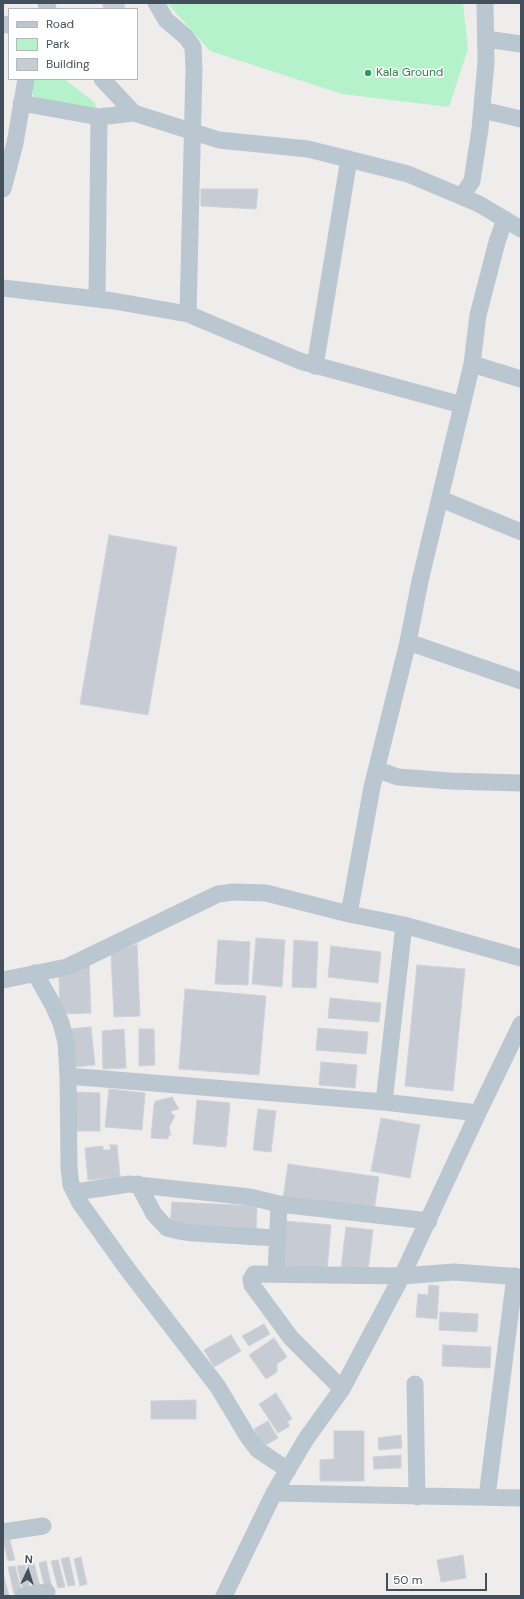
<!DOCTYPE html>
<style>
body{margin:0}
#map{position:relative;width:524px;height:1599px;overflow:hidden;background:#efecec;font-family:"DM Sans",sans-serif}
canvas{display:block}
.frame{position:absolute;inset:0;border:4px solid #43505b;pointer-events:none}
.legend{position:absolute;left:8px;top:8px;width:130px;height:72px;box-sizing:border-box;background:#fff;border:1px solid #b4b9bd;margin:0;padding:5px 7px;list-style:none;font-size:12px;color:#43505b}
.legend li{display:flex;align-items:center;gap:8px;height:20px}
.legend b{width:20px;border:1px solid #b4b9bd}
.north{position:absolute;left:8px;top:1551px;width:40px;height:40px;-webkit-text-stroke:3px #fff;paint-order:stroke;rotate:4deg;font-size:11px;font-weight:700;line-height:16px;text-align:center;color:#43505b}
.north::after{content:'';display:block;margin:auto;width:14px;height:18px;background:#43505b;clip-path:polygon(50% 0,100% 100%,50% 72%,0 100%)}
.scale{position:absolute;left:386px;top:1573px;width:101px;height:18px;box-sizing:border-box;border:2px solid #43505b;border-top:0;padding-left:5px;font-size:12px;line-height:14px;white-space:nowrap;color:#43505b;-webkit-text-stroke:3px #fff;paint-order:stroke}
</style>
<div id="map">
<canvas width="524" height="1599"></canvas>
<div class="frame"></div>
<ul class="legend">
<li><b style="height:5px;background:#bbc7d0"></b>Road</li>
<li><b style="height:11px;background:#b5f2cc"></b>Park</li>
<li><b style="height:11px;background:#c7cbd3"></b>Building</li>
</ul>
<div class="north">N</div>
<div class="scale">50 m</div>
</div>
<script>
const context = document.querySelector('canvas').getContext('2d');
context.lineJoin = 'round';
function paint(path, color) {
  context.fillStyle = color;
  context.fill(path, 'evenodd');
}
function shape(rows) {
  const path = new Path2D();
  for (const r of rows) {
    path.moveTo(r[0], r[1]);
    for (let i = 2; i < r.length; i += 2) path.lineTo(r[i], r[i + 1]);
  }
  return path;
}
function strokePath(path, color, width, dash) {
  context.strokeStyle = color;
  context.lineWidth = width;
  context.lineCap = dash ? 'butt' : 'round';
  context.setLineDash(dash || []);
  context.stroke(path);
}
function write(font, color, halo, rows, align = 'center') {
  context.font = font + ' "DM Sans",sans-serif';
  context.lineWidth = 3;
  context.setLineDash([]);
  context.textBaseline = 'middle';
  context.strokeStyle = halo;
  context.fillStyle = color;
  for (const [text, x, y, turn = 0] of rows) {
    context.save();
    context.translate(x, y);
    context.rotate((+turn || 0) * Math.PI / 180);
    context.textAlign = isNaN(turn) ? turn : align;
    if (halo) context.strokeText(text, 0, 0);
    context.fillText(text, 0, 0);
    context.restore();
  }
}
paint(shape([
 [167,3,463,3,468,49,449,107,342,94,210,51],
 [32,79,64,79,94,102,97,109,36,99,31,92]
]), '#b5f2cc');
const building = shape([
 [102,3,124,3,125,8,104,9,102,3],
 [201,189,258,189,256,209,201,206,201,189],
 [109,535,177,547,148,715,80,704,109,535],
 [256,938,285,940,282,987,252,984,256,938],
 [218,940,250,942,248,985,215,984,218,940],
 [294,940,318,942,316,988,292,987,294,940],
 [137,944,140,1016,114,1017,111,954,137,944],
 [331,946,381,952,378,983,328,977,331,946],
 [89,961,91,1013,60,1014,59,977,89,961],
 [417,965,465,969,453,1091,405,1086,417,965],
 [185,989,266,996,259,1075,179,1069,185,989],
 [330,998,381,1003,379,1022,328,1018,330,998],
 [91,1027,95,1065,74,1067,69,1029,91,1027],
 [318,1028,368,1032,366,1054,316,1050,318,1028],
 [124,1029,126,1068,103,1069,102,1031,124,1029],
 [139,1029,154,1029,155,1065,139,1066,139,1029],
 [321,1062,357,1065,355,1088,319,1085,321,1062],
 [109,1089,145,1093,142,1130,105,1127,109,1089],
 [75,1092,100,1093,100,1131,74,1131,75,1092],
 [172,1097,179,1109,171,1111,172,1114,175,1116,169,1127,171,1136,169,1134,168,1139,151,1138,154,1104,156,1101,172,1097],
 [197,1100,230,1103,226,1147,193,1144,197,1100],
 [258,1109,276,1111,271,1152,253,1150,258,1109],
 [381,1118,420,1125,410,1178,371,1171,381,1118],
 [110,1145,117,1145,120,1177,88,1180,85,1148,103,1146,103,1150,111,1150,110,1145],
 [288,1164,379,1177,374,1212,283,1199,288,1164],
 [172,1202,257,1206,256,1232,170,1228,172,1202],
 [285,1221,331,1225,327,1271,281,1267,285,1221],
 [346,1227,373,1230,368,1271,341,1268,346,1227],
 [429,1285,439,1286,437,1319,416,1317,418,1294,428,1295,429,1285],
 [440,1312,478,1314,477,1332,439,1330,440,1312],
 [264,1324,270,1334,249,1346,242,1336,264,1324],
 [231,1335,241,1351,214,1367,204,1350,231,1335],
 [274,1338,287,1357,277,1364,277,1372,266,1379,249,1355,274,1338],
 [443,1345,491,1347,490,1368,442,1366,443,1345],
 [276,1393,292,1419,287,1422,290,1426,278,1433,259,1404,276,1393],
 [196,1400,196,1419,151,1419,151,1401,196,1400],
 [268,1421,278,1438,264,1446,254,1429,268,1421],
 [334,1431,364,1431,364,1481,320,1481,320,1460,334,1459,334,1431],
 [401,1435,402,1448,379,1450,378,1438,401,1435],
 [401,1455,401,1468,374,1469,373,1457,401,1455],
 [8,1533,15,1560,8,1561,3,1541,3,1534,8,1533],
 [463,1555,466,1578,441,1582,437,1560,463,1555],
 [69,1557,75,1585,68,1586,61,1559,69,1557],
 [81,1557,87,1584,80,1586,74,1559,81,1557],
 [58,1560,65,1587,58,1588,51,1561,58,1560],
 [46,1561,52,1588,45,1590,39,1563,46,1561],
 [34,1563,41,1590,34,1591,27,1564,34,1563],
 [25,1565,31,1592,24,1593,17,1566,25,1565],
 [15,1566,22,1593,14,1594,8,1567,15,1566],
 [3,1573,9,1596,3,1596,3,1573]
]);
paint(building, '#c7cbd3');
strokePath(building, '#cfd2d9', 1);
strokePath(shape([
 [46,3,48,9],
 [3,24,9,25],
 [486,39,521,44],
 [102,79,134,113,219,140,308,149,408,174,479,204,521,229],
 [21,103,99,117,134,113],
 [482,110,521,119],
 [3,189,15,143,26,79],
 [462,196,472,181,480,129,486,62,485,3],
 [505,219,497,242,478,315,472,364,420,581,408,642,372,787,349,914,404,925,521,958],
 [3,288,114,301,188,314,194,69,193,47,186,37,166,20,156,3],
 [97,299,99,117],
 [188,314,300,361,462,405],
 [472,364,521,379],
 [315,366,349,159],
 [441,499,521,532],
 [408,642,521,681],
 [378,770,398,777,450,781,521,783],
 [35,973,53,1005,61,1023,66,1042,68,1076,69,1168,71,1185,80,1203,128,1270,218,1387,248,1437,258,1450,288,1470],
 [3,980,67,967,218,894,234,892,266,893,349,914],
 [68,1076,384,1102,478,1113],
 [384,1102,404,925],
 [138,1184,154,1214,167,1228,179,1231,193,1233,277,1238],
 [75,1192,129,1184,250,1197,279,1204],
 [276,1274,279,1204,429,1221],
 [415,1384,417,1497],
 [342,1389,291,1338,252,1285,251,1279,254,1274,402,1276,454,1272,521,1277],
 [274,1493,521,1498],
 [487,1497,515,1276],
 [3,1532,43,1526],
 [23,1596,47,1592],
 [224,1596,274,1493,306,1439,342,1389,402,1276,478,1113,521,1024]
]), '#bbc7d0', 17);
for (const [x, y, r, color] of [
 [368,73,4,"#2e9e5b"]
]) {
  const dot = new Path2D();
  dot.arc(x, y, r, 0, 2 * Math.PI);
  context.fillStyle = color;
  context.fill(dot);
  strokePath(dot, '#fff', 1.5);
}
write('12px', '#27864d', '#fff', [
 ["Kala Ground",376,73]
], 'left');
</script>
